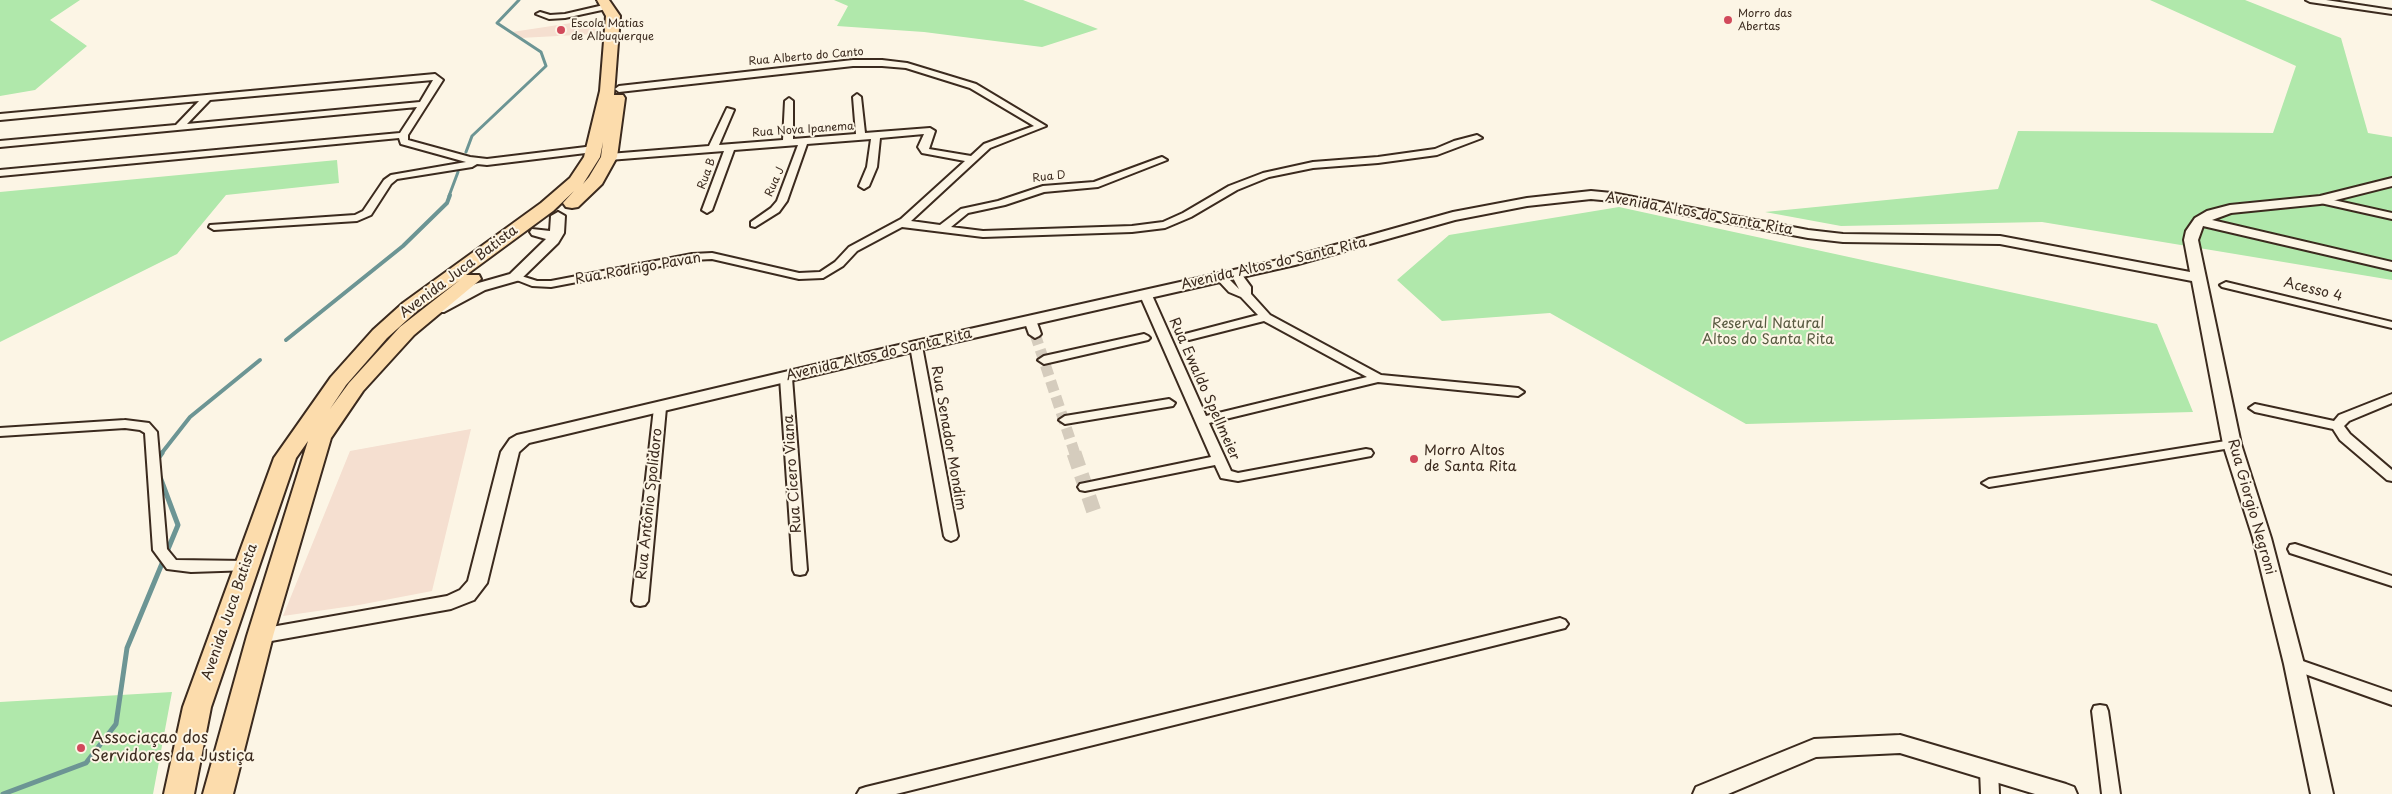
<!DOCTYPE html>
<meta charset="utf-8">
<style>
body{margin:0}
canvas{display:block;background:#fcf5e5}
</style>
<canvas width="2392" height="794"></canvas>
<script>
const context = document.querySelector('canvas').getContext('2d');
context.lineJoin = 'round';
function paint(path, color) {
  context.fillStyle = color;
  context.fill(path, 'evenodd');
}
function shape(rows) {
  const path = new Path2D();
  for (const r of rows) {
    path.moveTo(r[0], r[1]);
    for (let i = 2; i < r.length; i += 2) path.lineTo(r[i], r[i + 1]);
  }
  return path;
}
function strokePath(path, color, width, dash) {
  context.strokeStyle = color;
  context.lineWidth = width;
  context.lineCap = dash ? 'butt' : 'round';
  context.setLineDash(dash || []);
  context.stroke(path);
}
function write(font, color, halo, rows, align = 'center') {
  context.font = font + ' "Playpen Sans",sans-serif';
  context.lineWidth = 4;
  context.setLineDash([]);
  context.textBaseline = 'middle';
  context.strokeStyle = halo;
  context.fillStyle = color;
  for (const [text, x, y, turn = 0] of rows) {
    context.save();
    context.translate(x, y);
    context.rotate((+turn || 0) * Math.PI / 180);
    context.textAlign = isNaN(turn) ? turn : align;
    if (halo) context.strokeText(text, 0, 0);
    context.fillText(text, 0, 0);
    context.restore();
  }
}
paint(shape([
 [598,19,596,34,520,38,512,32],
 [471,429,432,591,359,605,283,616,350,451]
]), '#f5dfd0');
paint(shape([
 [0,0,80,0,50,20,87,46,35,90,0,96],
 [834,0,1023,0,1098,29,1042,47,924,32,837,26,848,6],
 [2150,0,2245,0,2341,38,2368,133,2392,137,2392,280,2042,222,1841,226,1765,212,1998,189,2018,131,2273,133,2296,66],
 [337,160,339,183,226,195,177,254,0,342,0,192],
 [1619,207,2157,324,2193,412,1746,424,1550,313,1442,321,1397,280,1449,235],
 [172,692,153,794,0,794,0,702]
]), '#b0e8ab');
strokePath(shape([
 [466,152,472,136,546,66,541,52,497,23,519,0],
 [449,196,458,172]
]), '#6c9594', 3);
strokePath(shape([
 [286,340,403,246,447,203,450,195],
 [161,454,190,417,260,360]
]), '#6c9594', 4);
strokePath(shape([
 [156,461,162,453],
 [3,794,86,763,116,724,127,648,178,525,160,477]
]), '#6c9594', 5);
strokePath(shape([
 [1035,334,1075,454]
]), '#d5ccbd', 11, [11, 5.5]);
strokePath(shape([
 [1074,453,1094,512]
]), '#d5ccbd', 15, [15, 8]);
const minor = shape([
 [2306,0,2326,0,2392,10,2392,14,2310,2,2306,0],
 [608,4,612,6,611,8,565,18,549,19,536,14,540,12,550,15,565,14,608,4],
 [853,60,882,60,907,63,976,84,1046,126,990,148,911,221,940,225,961,209,998,201,1043,186,1094,182,1159,158,1162,157,1167,160,1098,187,1044,192,1005,205,968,213,951,227,983,231,1132,226,1163,222,1183,213,1229,186,1263,173,1313,162,1378,157,1435,149,1454,141,1477,135,1482,138,1437,155,1378,163,1313,168,1269,177,1237,190,1191,217,1165,228,1132,232,983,237,902,227,857,251,843,266,823,278,799,279,712,259,692,260,551,287,532,286,509,277,515,274,537,281,551,281,692,254,712,253,799,273,820,272,835,262,849,247,901,219,965,161,922,153,918,147,924,134,880,138,877,167,869,186,864,189,859,186,867,167,871,139,807,144,787,201,779,212,755,227,751,226,751,222,771,208,777,201,798,145,734,150,712,210,707,213,702,210,724,151,609,160,604,157,609,154,709,146,727,108,734,110,719,145,783,140,785,101,789,98,793,101,793,139,856,134,853,97,857,94,861,97,865,133,930,128,935,131,929,149,971,156,984,144,1034,126,970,88,906,68,882,66,853,66,619,92,615,89,619,86,853,60],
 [435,74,443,80,408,135,408,140,470,157,487,159,594,146,599,149,594,152,487,165,477,164,472,167,397,179,391,184,371,215,357,221,214,230,209,227,210,225,355,215,363,211,384,180,391,175,466,162,401,144,399,138,0,176,0,170,400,133,417,107,0,147,0,141,176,125,199,101,0,120,0,114,435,74],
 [433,80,420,102,187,124,210,100,433,80],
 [2320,197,2392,213,2392,219,2316,202,2315,200,2320,197],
 [1236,271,1240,272,1251,287,1251,294,1270,315,1381,375,1518,388,1524,392,1518,396,1378,382,1209,423,1231,471,1238,473,1366,449,1371,450,1373,453,1371,456,1238,481,1221,478,1215,465,1085,491,1080,490,1078,487,1080,484,1085,483,1211,457,1139,293,1141,291,1149,291,1151,293,1206,416,1367,377,1264,321,1189,340,1185,338,1183,336,1185,334,1258,315,1241,297,1229,292,1215,277,1217,275,1225,275,1239,289,1231,274,1236,271],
 [2226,282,2392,322,2392,328,2222,287,2220,285,2226,282],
 [1030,317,1036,320,1041,334,1039,336,1035,338,1029,334,1024,320,1030,317],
 [1144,334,1148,336,1150,338,1148,340,1044,364,1038,360,1044,356,1144,334],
 [916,342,922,346,958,536,956,539,951,541,946,539,944,536,910,346,916,342],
 [786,374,792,378,807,570,805,574,800,575,795,574,793,570,780,378,786,374],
 [2392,394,2392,403,2349,421,2344,426,2350,434,2392,470,2392,481,2387,480,2340,440,2333,429,2255,412,2249,408,2255,404,2334,421,2339,415,2392,394],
 [1169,399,1175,403,1173,406,1065,424,1059,420,1065,416,1169,399],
 [660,404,666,408,648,601,645,605,640,606,635,605,632,601,654,408,660,404],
 [125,420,149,423,157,432,167,549,176,560,246,561,251,562,253,566,251,570,191,572,167,569,153,550,145,433,140,430,125,428,0,436,0,428,125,420],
 [2232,440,2239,444,2237,447,1989,487,1982,483,1989,479,2232,440],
 [2295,544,2392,576,2392,586,2290,553,2288,549,2290,545,2295,544],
 [1560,618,1565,620,1568,624,1565,628,896,794,857,794,860,789,866,787,1560,618],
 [2294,658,2392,692,2392,705,2288,668,2286,664,2288,660,2294,658],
 [2100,705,2106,706,2108,711,2120,794,2102,794,2092,711,2094,706,2100,705],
 [1989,763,1995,765,1998,770,1999,794,1981,794,1980,770,1983,765,1989,763]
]);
const tertiary = shape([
 [2392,178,2392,186,2320,204,2231,213,2212,220,2392,262,2392,270,2203,226,2198,240,2241,444,2271,538,2304,664,2333,794,2311,794,2284,664,2253,538,2223,444,2192,281,2000,244,1843,242,1808,238,1612,201,1591,199,1527,206,1455,220,1295,265,916,351,529,443,519,452,487,583,474,600,451,609,260,643,253,641,250,636,253,631,260,629,447,596,460,590,468,581,501,452,510,439,517,435,916,341,1292,257,1453,212,1527,198,1591,191,1612,193,1808,230,1843,234,2000,236,2190,272,2184,240,2186,231,2195,218,2207,211,2230,205,2320,196,2392,178],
 [558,212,565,216,564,233,558,243,520,280,485,290,444,312,434,312,432,309,434,306,475,284,510,274,546,239,532,235,530,232,532,229,550,231,551,216,558,212],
 [1900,735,2066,784,2074,787,2077,794,2035,794,1900,753,1816,757,1728,794,1693,794,1696,787,1814,739,1900,735]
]);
const primary = shape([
 [597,0,609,0,620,16,614,95,623,95,625,98,617,157,602,184,578,207,572,208,566,207,563,203,574,191,553,211,466,275,479,275,481,279,414,335,363,391,331,438,273,636,233,794,203,794,247,636,308,441,296,458,211,707,194,794,164,794,183,707,274,458,331,377,373,330,403,303,541,203,570,178,584,157,600,91,606,16,597,0],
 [603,142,601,157,589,177,583,184,600,157,603,142],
 [460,280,400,327,349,383,330,409,346,385,387,338,417,311,460,280]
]);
strokePath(minor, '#3b2a1e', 4);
strokePath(tertiary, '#3b2a1e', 4);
strokePath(primary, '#3b2a1e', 4);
paint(minor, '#fcf5e5');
paint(tertiary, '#fcf5e5');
paint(primary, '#fcdcac');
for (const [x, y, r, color] of [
 [1728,20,5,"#d1495b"],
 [561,30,5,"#d1495b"],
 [1414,459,5,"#d1495b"],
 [81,748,5,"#d1495b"]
]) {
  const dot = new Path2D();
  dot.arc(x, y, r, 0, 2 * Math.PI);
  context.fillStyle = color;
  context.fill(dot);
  strokePath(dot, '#fcf5e5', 2);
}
write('11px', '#3b2a1e', '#fcf5e5', [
 ["Morro das",1738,14],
 ["Abertas",1738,27],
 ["Escola Matias",571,24],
 ["de Albuquerque",571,37]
], 'left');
write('11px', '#3b2a1e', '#fcf5e5', [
 ["Rua Alberto do Canto",806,57,-5],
 ["Rua Nova Ipanema",803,130,-4],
 ["Rua B",707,174,-70],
 ["Rua D",1049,177,-7],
 ["Rua J",775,182,-66]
]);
write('14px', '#3b2a1e', '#fcf5e5', [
 ["Avenida Altos do Santa Rita",1699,214,10],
 ["Avenida Altos do Santa Rita",1274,264,-13],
 ["Rua Rodrigo Pavan",638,269,-10],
 ["Avenida Juca Batista",459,272,-37],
 ["Acesso 4",2313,290,14],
 ["Avenida Altos do Santa Rita",879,355,-13],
 ["Rua Ewaldo Spellmeier",1204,389,66],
 ["Rua Senador Mondim",948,438,80],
 ["Rua Cícero Viana",793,474,-94],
 ["Rua Antônio Spolidoro",650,504,-84],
 ["Rua Giorgio Negroni",2251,507,74],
 ["Avenida Juca Batista",230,612,-71]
]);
write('14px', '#585a41', '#fcf5e5', [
 ["Reserval Natural",1768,324],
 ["Altos do Santa Rita",1768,340]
]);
write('14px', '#3b2a1e', '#fcf5e5', [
 ["Morro Altos",1424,451],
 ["de Santa Rita",1424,467]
], 'left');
write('16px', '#3b2a1e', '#fcf5e5', [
 ["Associaçao dos",91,739],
 ["Servidores da Justiça",91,757]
], 'left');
</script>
